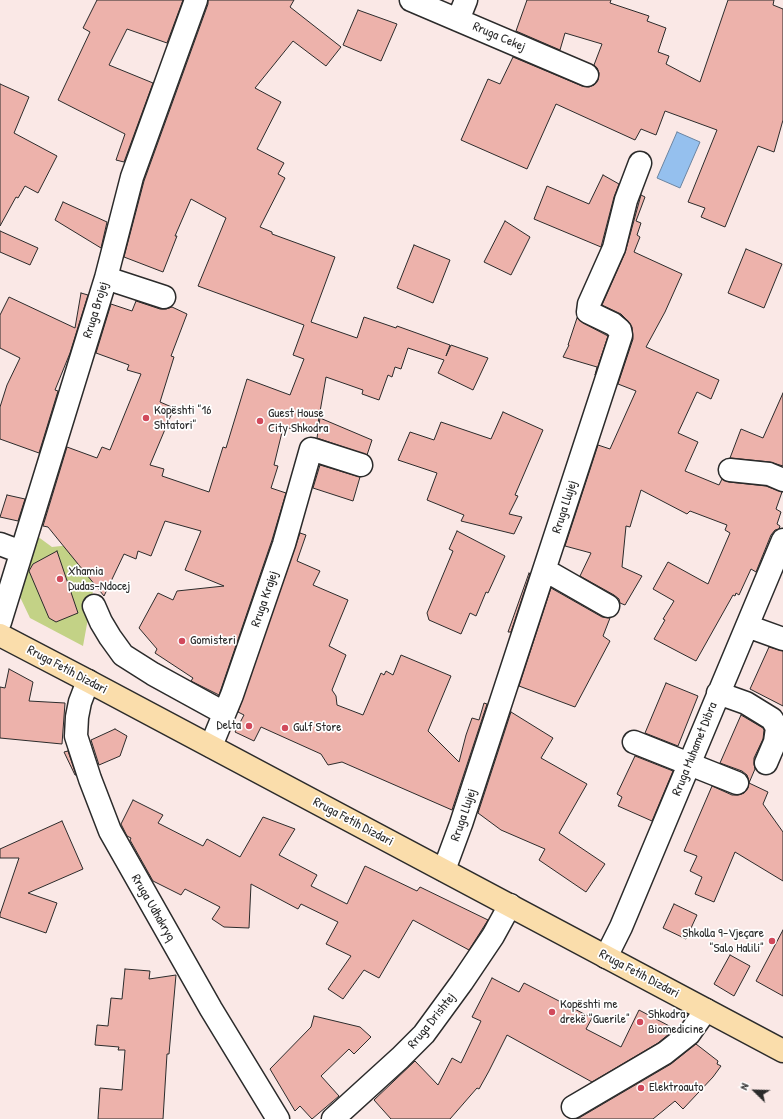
<!DOCTYPE html>
<meta charset="utf-8">
<style>
body{margin:0}
#map{position:relative;width:783px;height:1119px;overflow:hidden;background:#fae8e6;font-family:"Patrick Hand",sans-serif}
canvas{display:block}
.north{position:absolute;left:735px;top:1071px;width:40px;height:40px;-webkit-text-stroke:3px #fff;paint-order:stroke;rotate:293deg;font-size:11px;font-weight:700;line-height:16px;text-align:center;color:#2b2b2b}
.north::after{content:'';display:block;margin:auto;width:14px;height:18px;background:#2b2b2b;clip-path:polygon(50% 0,100% 100%,50% 72%,0 100%)}
</style>
<div id="map">
<canvas width="783" height="1119"></canvas>
<div class="north">N</div>
</div>
<script>
const context = document.querySelector('canvas').getContext('2d');
context.lineJoin = 'round';
function paint(path, color) {
  context.fillStyle = color;
  context.fill(path, 'evenodd');
}
function shape(rows) {
  const path = new Path2D();
  for (const r of rows) {
    path.moveTo(r[0], r[1]);
    for (let i = 2; i < r.length; i += 2) path.lineTo(r[i], r[i + 1]);
  }
  return path;
}
function strokePath(path, color, width, dash) {
  context.strokeStyle = color;
  context.lineWidth = width;
  context.lineCap = dash ? 'butt' : 'round';
  context.setLineDash(dash || []);
  context.stroke(path);
}
function write(font, color, halo, rows, align = 'center') {
  context.font = font + ' "Patrick Hand",sans-serif';
  context.lineWidth = 3.5;
  context.setLineDash([]);
  context.textBaseline = 'middle';
  context.strokeStyle = halo;
  context.fillStyle = color;
  for (const [text, x, y, turn = 0] of rows) {
    context.save();
    context.translate(x, y);
    context.rotate((+turn || 0) * Math.PI / 180);
    context.textAlign = isNaN(turn) ? turn : align;
    if (halo) context.strokeText(text, 0, 0);
    context.fillText(text, 0, 0);
    context.restore();
  }
}
paint(shape([
 [37,536,52,547,70,545,95,580,83,646,30,618,20,597]
]), '#c3d286');
const water = shape([
 [677,132,700,142,680,188,657,178,677,132]
]);
paint(water, '#95c0ee');
strokePath(water, '#6b84a0', 1);
const building = shape([
 [97,0,183,0,167,43,127,29,109,65,153,83,124,162,116,160,125,134,58,100,90,32,83,28,97,0],
 [208,0,294,0,290,7,341,47,326,66,293,41,255,88,281,102,257,149,284,163,278,174,285,178,260,227,272,232,272,234,335,257,311,322,357,338,364,317,396,328,397,326,450,345,446,356,451,345,488,358,473,390,438,373,444,360,408,348,401,369,395,367,392,377,388,375,379,400,362,394,363,390,326,377,317,429,283,428,274,465,278,466,271,488,286,493,272,540,219,695,191,681,193,678,155,653,157,649,139,628,158,593,173,600,177,591,224,586,185,570,201,531,165,521,151,556,138,551,136,559,124,554,104,596,48,527,43,526,67,447,97,458,102,447,110,450,141,374,127,370,129,365,96,353,111,304,132,311,136,301,160,309,166,309,172,307,187,314,171,356,174,357,160,402,174,408,150,465,164,469,162,476,209,492,223,447,226,448,247,379,290,395,304,359,293,355,304,325,198,286,226,218,191,199,175,236,177,236,163,272,124,257,144,181,208,4,208,0],
 [527,0,611,0,610,3,649,16,647,21,666,28,658,52,669,56,666,64,700,82,728,0,774,0,773,5,783,9,783,120,774,152,758,146,725,227,701,217,705,208,688,202,717,130,665,111,656,135,641,129,635,140,556,104,527,169,461,140,488,79,500,84,513,57,582,86,589,87,594,85,598,80,599,73,597,68,594,65,602,44,565,33,560,50,516,31,527,0],
 [358,10,397,24,381,61,343,45,358,10],
 [0,84,29,97,14,133,57,156,38,193,25,186,18,198,16,197,0,226,0,84],
 [603,175,619,184,614,197,601,247,534,219,547,186,589,204,603,175],
 [641,195,645,197,636,221,641,223,637,235,640,237,634,252,682,274,665,312,646,347,719,380,711,399,697,392,678,433,698,442,685,471,719,485,722,479,729,482,766,486,782,492,776,509,781,512,777,524,780,526,779,529,775,530,771,535,756,572,751,569,739,595,736,593,735,596,733,595,696,661,654,639,665,620,663,619,674,601,653,589,668,562,708,584,730,533,725,530,727,525,690,511,687,514,641,490,630,527,626,526,622,567,642,576,625,605,620,603,619,599,614,595,580,576,591,553,565,546,598,445,610,449,636,391,618,384,633,339,632,327,628,321,621,314,602,305,625,253,641,195],
 [63,202,107,222,101,248,55,220,63,202],
 [505,221,530,237,511,275,484,262,505,221],
 [0,231,38,248,30,265,0,252,0,231],
 [414,245,450,260,433,303,397,288,414,245],
 [746,249,782,264,764,308,728,293,746,249],
 [81,293,88,295,70,353,55,390,58,391,39,453,0,439,0,407,7,385,20,358,0,348,0,315,9,297,75,328,81,293],
 [577,318,583,323,608,336,595,375,597,367,563,357,569,345,568,345,577,318],
 [783,393,783,466,770,462,730,458,741,429,763,438,783,393],
 [503,412,543,430,515,495,518,496,509,514,522,517,514,534,461,521,464,515,427,500,437,473,398,460,410,432,434,440,441,422,491,439,503,412],
 [320,418,372,440,367,455,317,438,320,418],
 [320,465,360,477,353,501,313,488,320,465],
 [7,495,25,499,18,521,0,517,7,495],
 [457,531,505,556,488,593,486,592,476,616,470,613,461,634,429,620,427,613,453,551,449,549,457,531],
 [300,533,306,535,297,561,320,571,313,585,348,600,329,646,346,655,332,690,336,696,337,705,363,715,381,673,384,675,386,671,393,675,401,655,451,676,428,731,459,762,466,735,472,718,479,720,484,703,487,704,452,810,342,762,328,765,321,754,261,727,254,741,235,732,244,715,238,712,300,533],
 [57,551,78,613,56,622,49,618,29,571,33,564,57,551],
 [529,573,530,574,511,632,508,632,529,573],
 [551,588,602,617,610,618,603,636,610,641,575,707,519,686,551,588],
 [769,647,783,651,783,706,750,689,769,647],
 [9,669,33,682,29,701,65,703,62,744,0,738,0,687,5,688,9,669],
 [666,683,698,696,678,746,645,733,666,683],
 [511,712,553,738,541,758,587,784,559,833,605,864,586,892,539,860,545,849,501,830,478,813,511,712],
 [741,715,763,728,764,730,763,739,754,758,754,764,755,769,749,783,768,792,763,804,783,832,783,881,735,852,714,902,695,894,702,877,690,871,697,856,684,851,712,786,732,795,738,795,744,793,748,788,749,781,747,775,742,771,720,763,741,715],
 [115,729,127,736,120,756,99,765,91,740,115,729],
 [68,751,76,775,75,775,64,752,68,751],
 [635,756,673,771,652,821,618,806,622,797,617,794,635,756],
 [133,800,163,815,158,823,203,846,207,839,240,857,263,817,295,829,279,855,317,875,311,886,347,904,365,866,417,891,420,887,488,920,469,950,413,920,379,978,364,970,343,999,328,989,351,956,326,944,338,922,301,904,298,909,251,884,249,928,224,927,212,919,220,907,185,889,181,895,153,881,130,840,131,838,127,836,121,824,133,800],
 [62,821,83,869,28,893,57,903,46,933,0,917,0,914,19,858,0,858,0,849,62,821],
 [674,904,697,915,686,939,663,928,674,904],
 [783,930,783,996,756,981,783,930],
 [730,955,750,966,734,996,714,984,730,955],
 [125,969,150,971,149,979,176,975,169,1054,167,1054,163,1119,98,1119,100,1088,122,1090,125,1050,118,1050,119,1047,95,1045,97,1025,108,1026,111,998,122,999,125,969],
 [492,978,519,992,524,983,592,1018,586,1029,621,1047,639,1010,675,1029,658,1043,592,1082,507,1035,489,1071,479,1089,477,1088,450,1119,391,1119,374,1100,415,1061,438,1085,452,1058,461,1063,481,1021,472,1017,492,978],
 [314,1016,360,1027,371,1037,354,1054,349,1049,321,1076,339,1096,312,1119,300,1106,295,1111,270,1069,311,1027,314,1016],
 [696,1044,718,1061,717,1064,721,1066,713,1077,683,1109,675,1101,653,1119,575,1119,579,1118,671,1064,696,1044]
]);
paint(building, '#edb2ab');
strokePath(building, '#2b2b2b', 1);
const minor = shape([
 [411,0,587,75],
 [458,20,466,0],
 [106,278,164,297],
 [730,470,769,474,783,480],
 [0,544,21,552],
 [545,570,608,606],
 [94,606,101,622,110,637,123,655,153,674,224,713],
 [0,622,106,278,132,177,196,0],
 [747,626,783,639],
 [88,681,80,702,77,717,76,736,90,779,110,831,211,1009,278,1119],
 [718,693,746,703,772,719,777,728,775,742,766,763],
 [634,742,737,783],
 [211,746,232,695,284,544,311,449,361,465],
 [444,870,461,824,621,335,620,330,613,324,588,312,589,304,614,248,626,200,640,163],
 [606,957,621,927,783,540],
 [573,1107,665,1053,689,1034,706,1010],
 [333,1119,400,1058,424,1034,462,982,493,936,510,905]
]);
const major = shape([
 [0,635,88,681,783,1051]
]);
strokePath(minor, '#2b2b2b', 25);
strokePath(major, '#2b2b2b', 25);
strokePath(minor, '#fff', 22);
strokePath(major, '#faddab', 22);
for (const [x, y, r, color] of [
 [146,418,4,"#d1495b"],
 [260,421,4,"#d1495b"],
 [60,579,4,"#d1495b"],
 [182,641,4,"#d1495b"],
 [249,726,4,"#d1495b"],
 [285,728,4,"#d1495b"],
 [772,941,4,"#d1495b"],
 [552,1012,4,"#d1495b"],
 [640,1022,4,"#d1495b"],
 [641,1088,4,"#d1495b"]
]) {
  const dot = new Path2D();
  dot.arc(x, y, r, 0, 2 * Math.PI);
  context.fillStyle = color;
  context.fill(dot);
  strokePath(dot, '#fff', 1.5);
}
write('13px', '#2b2b2b', '#fff', [
 ["Rruga Cekej",499,37,23],
 ["Rruga Brojej",96,310,-73],
 ["Rruga Llujej",565,507,-72],
 ["Rruga Krajej",265,599,-71],
 ["Rruga Fetih Dizdari",67,670,28],
 ["Rruga Muhamet Dibra",695,749,-68],
 ["Rruga Llujej",464,815,-71],
 ["Rruga Fetih Dizdari",353,822,28],
 ["Rruga Udhakryq",153,908,60],
 ["Rruga Fetih Dizdari",639,974,28],
 ["Rruga Drishtej",432,1021,-51]
]);
write('13px', '#2b2b2b', '#fff', [
 ["Kopështi \"16",154,411],
 ["Shtatori\"",154,426],
 ["Guest House",268,414],
 ["City Shkodra",268,429],
 ["Xhamia",68,572],
 ["Dudas-Ndocej",68,587],
 ["Gomisteri",190,641],
 ["Delta",241,726,"right"],
 ["Gulf Store",293,728],
 ["Shkolla 9-Vjeçare",764,934,"right"],
 ["\"Salo Halili\"",764,949,"right"],
 ["Kopështi me",560,1005],
 ["drekë \"Guerile\"",560,1020],
 ["Shkodra",648,1015],
 ["Biomedicine",648,1030],
 ["Elektroauto",649,1088]
], 'left');
</script>
